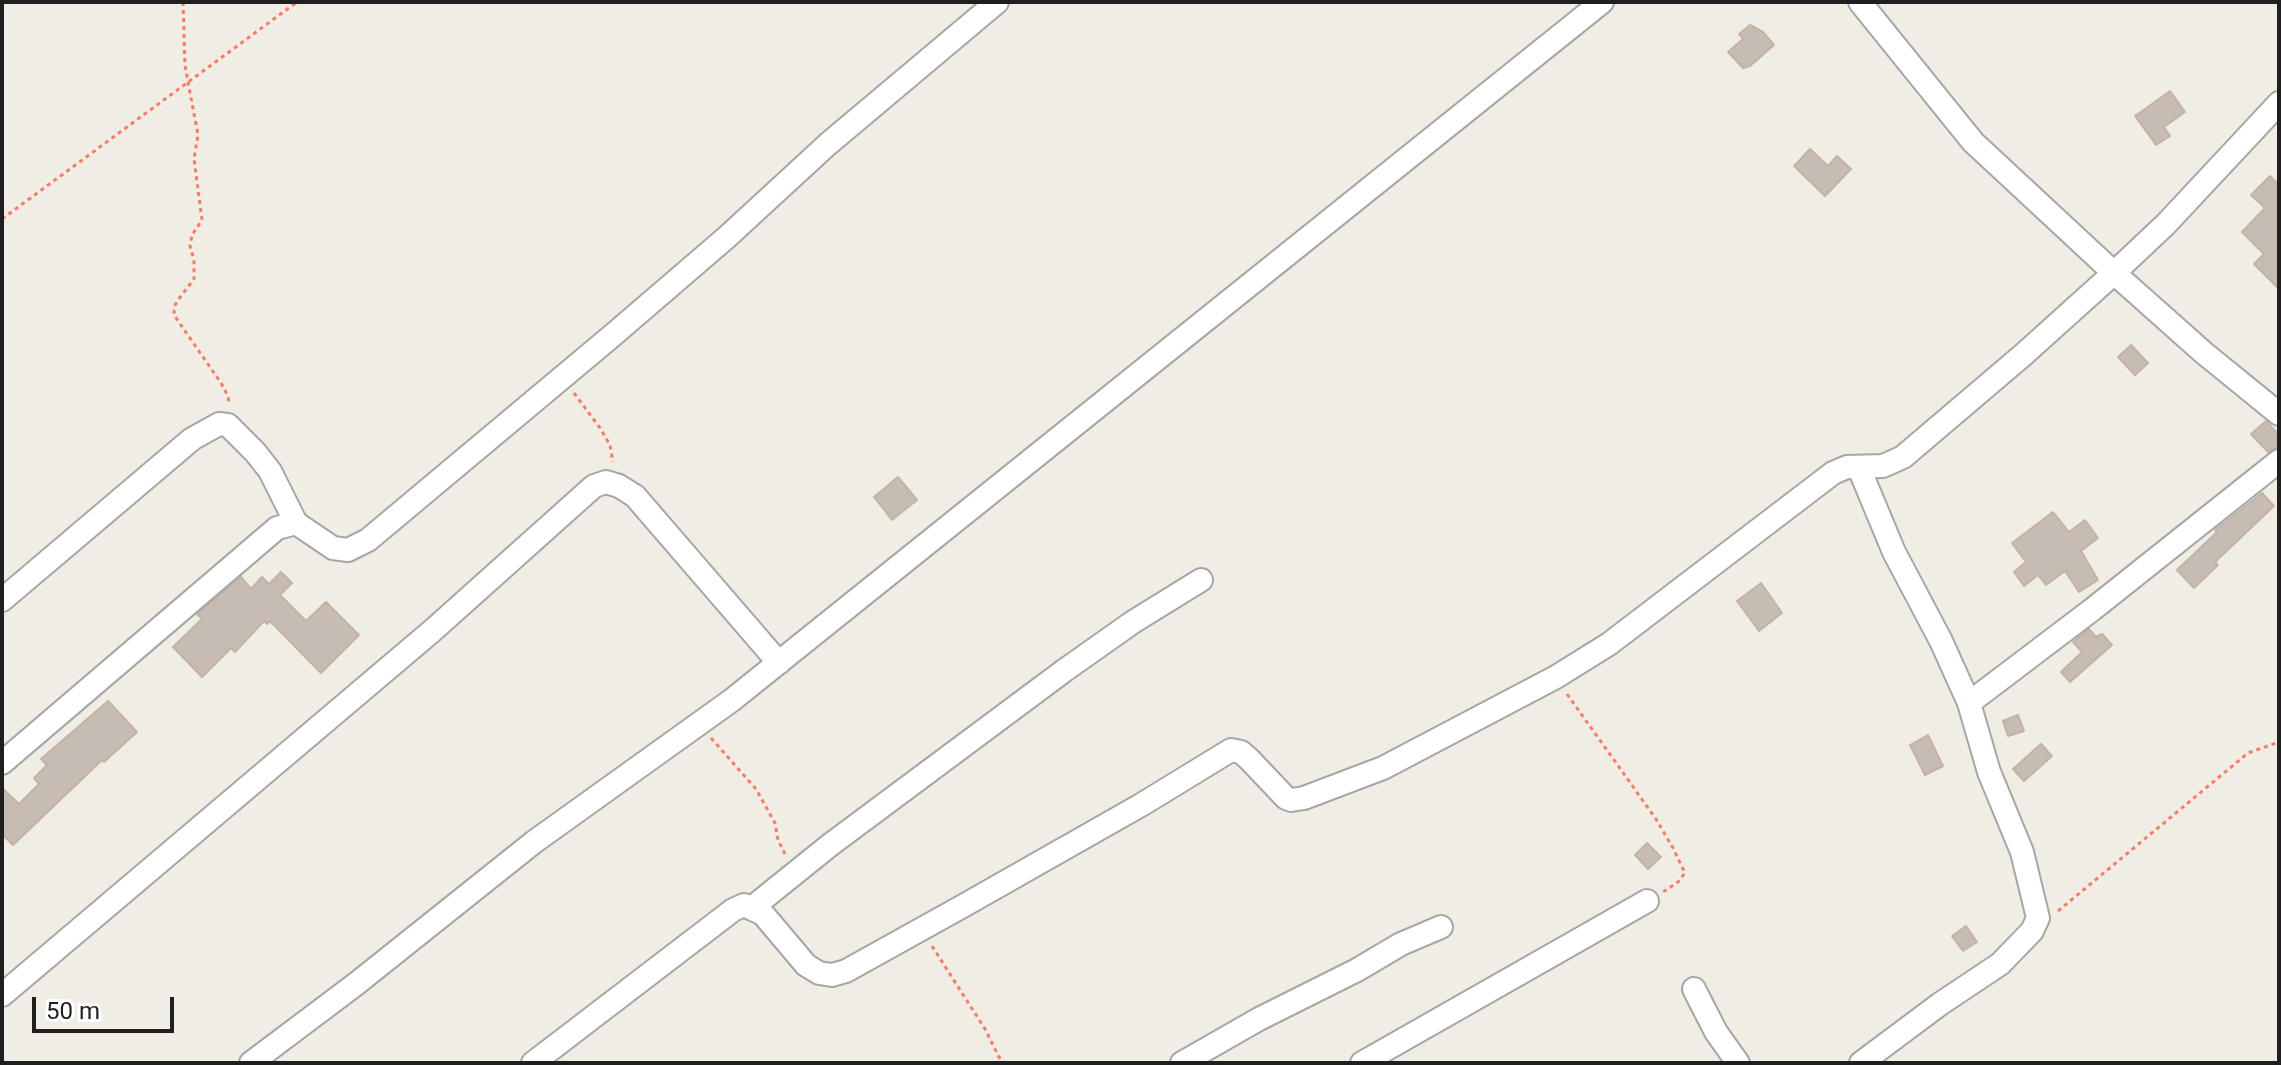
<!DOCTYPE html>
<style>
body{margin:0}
#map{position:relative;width:2281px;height:1065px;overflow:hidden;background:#f0ede5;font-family:Roboto,sans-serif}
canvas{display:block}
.frame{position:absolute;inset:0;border:4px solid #1f1f1f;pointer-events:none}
.scale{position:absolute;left:32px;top:997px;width:142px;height:36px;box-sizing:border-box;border:4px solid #1f1f1f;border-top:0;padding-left:10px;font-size:24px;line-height:28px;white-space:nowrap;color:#1f1f1f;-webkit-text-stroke:6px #fff;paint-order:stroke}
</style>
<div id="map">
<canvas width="2281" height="1065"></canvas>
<div class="frame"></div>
<div class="scale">50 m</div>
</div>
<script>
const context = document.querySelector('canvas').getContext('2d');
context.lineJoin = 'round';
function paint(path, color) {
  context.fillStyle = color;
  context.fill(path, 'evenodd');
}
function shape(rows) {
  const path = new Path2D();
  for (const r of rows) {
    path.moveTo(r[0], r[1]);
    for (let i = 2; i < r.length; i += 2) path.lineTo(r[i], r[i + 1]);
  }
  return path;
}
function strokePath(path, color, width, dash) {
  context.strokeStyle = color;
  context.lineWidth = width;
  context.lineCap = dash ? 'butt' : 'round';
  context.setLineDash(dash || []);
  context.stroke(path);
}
const building = shape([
 [1750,25,1763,32,1774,45,1750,66,1743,68,1728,52,1743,39,1739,34,1750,25],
 [2170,91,2185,112,2164,127,2170,136,2156,145,2135,116,2170,91],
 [1810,149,1828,166,1837,156,1851,169,1825,196,1794,166,1810,149],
 [2270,176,2279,185,2279,289,2254,264,2264,254,2242,232,2265,208,2251,195,2270,176],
 [2131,345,2148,363,2135,375,2118,357,2131,345],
 [2266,421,2279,435,2279,447,2268,452,2251,434,2266,421],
 [898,477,917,500,892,520,874,497,898,477],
 [2262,493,2274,506,2215,562,2218,565,2194,588,2177,570,2217,532,2215,530,2262,493],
 [2053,512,2069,532,2085,520,2098,538,2081,551,2098,580,2079,592,2065,571,2046,585,2038,575,2024,586,2014,572,2026,562,2012,543,2053,512],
 [281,572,292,583,280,595,306,621,326,602,359,635,321,673,270,621,267,624,264,621,235,652,231,648,202,677,173,647,202,619,197,614,241,577,251,589,262,577,269,584,281,572],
 [1761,583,1782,613,1759,631,1737,601,1761,583],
 [2089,629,2096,637,2102,634,2112,645,2070,682,2061,672,2082,652,2073,642,2089,629],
 [108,701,137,732,104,762,102,760,13,845,2,834,2,788,19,804,39,784,34,778,47,765,41,759,108,701],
 [2018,715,2024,731,2008,736,2003,721,2018,715],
 [1928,735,1943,766,1925,775,1910,745,1928,735],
 [2041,744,2052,756,2024,781,2013,769,2041,744],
 [1647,843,1661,857,1648,869,1635,855,1647,843],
 [1966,926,1977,942,1963,951,1952,936,1966,926]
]);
paint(building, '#c6bcb4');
strokePath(building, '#c3b3a6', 2);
const minor = shape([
 [1860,2,1973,142,2114,273,2204,353,2279,414],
 [1859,468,1894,552,1941,641,1969,703,1989,772,2022,852,2038,918,2032,931,2000,964,1940,1004,1861,1063],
 [2,600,192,439,219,424,228,425,255,452,270,471,296,523],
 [1969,703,2093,609,2279,461],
 [2,763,277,528,296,523,333,548,348,550,368,540,613,335,727,237,828,144,997,2],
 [753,907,830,845,1065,670,1133,622,1201,580],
 [1694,989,1716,1032,1738,1063],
 [2,995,432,631,594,486,606,482,619,486,635,496,779,663],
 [251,1063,356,984,534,842,732,700,1602,2],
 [533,1063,733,910,744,905,763,914,806,965,819,973,832,975,846,971,963,906,1141,805,1231,750,1241,752,1249,759,1286,798,1291,800,1304,798,1383,768,1556,677,1609,644,1833,473,1847,467,1883,466,1903,457,2023,355,2114,273,2166,224,2279,103],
 [1182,1063,1259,1019,1357,970,1401,944,1441,927],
 [1362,1063,1647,901]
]);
strokePath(minor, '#a6a6a6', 26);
strokePath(shape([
 [183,2,185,66,198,135,194,159,202,220,192,235,190,246,194,260,194,279,178,300,174,307,174,315,221,383,228,396,229,404],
 [2,219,297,2],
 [574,393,600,428,610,445,613,462],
 [1567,694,1656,819,1673,848,1685,873,1678,882,1663,892],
 [711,738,756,789,775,823,778,840,785,854],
 [2058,911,2248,753,2279,742],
 [932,946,985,1029,1002,1063]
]), '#ff7867', 3, [4, 4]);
strokePath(minor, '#fff', 22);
</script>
